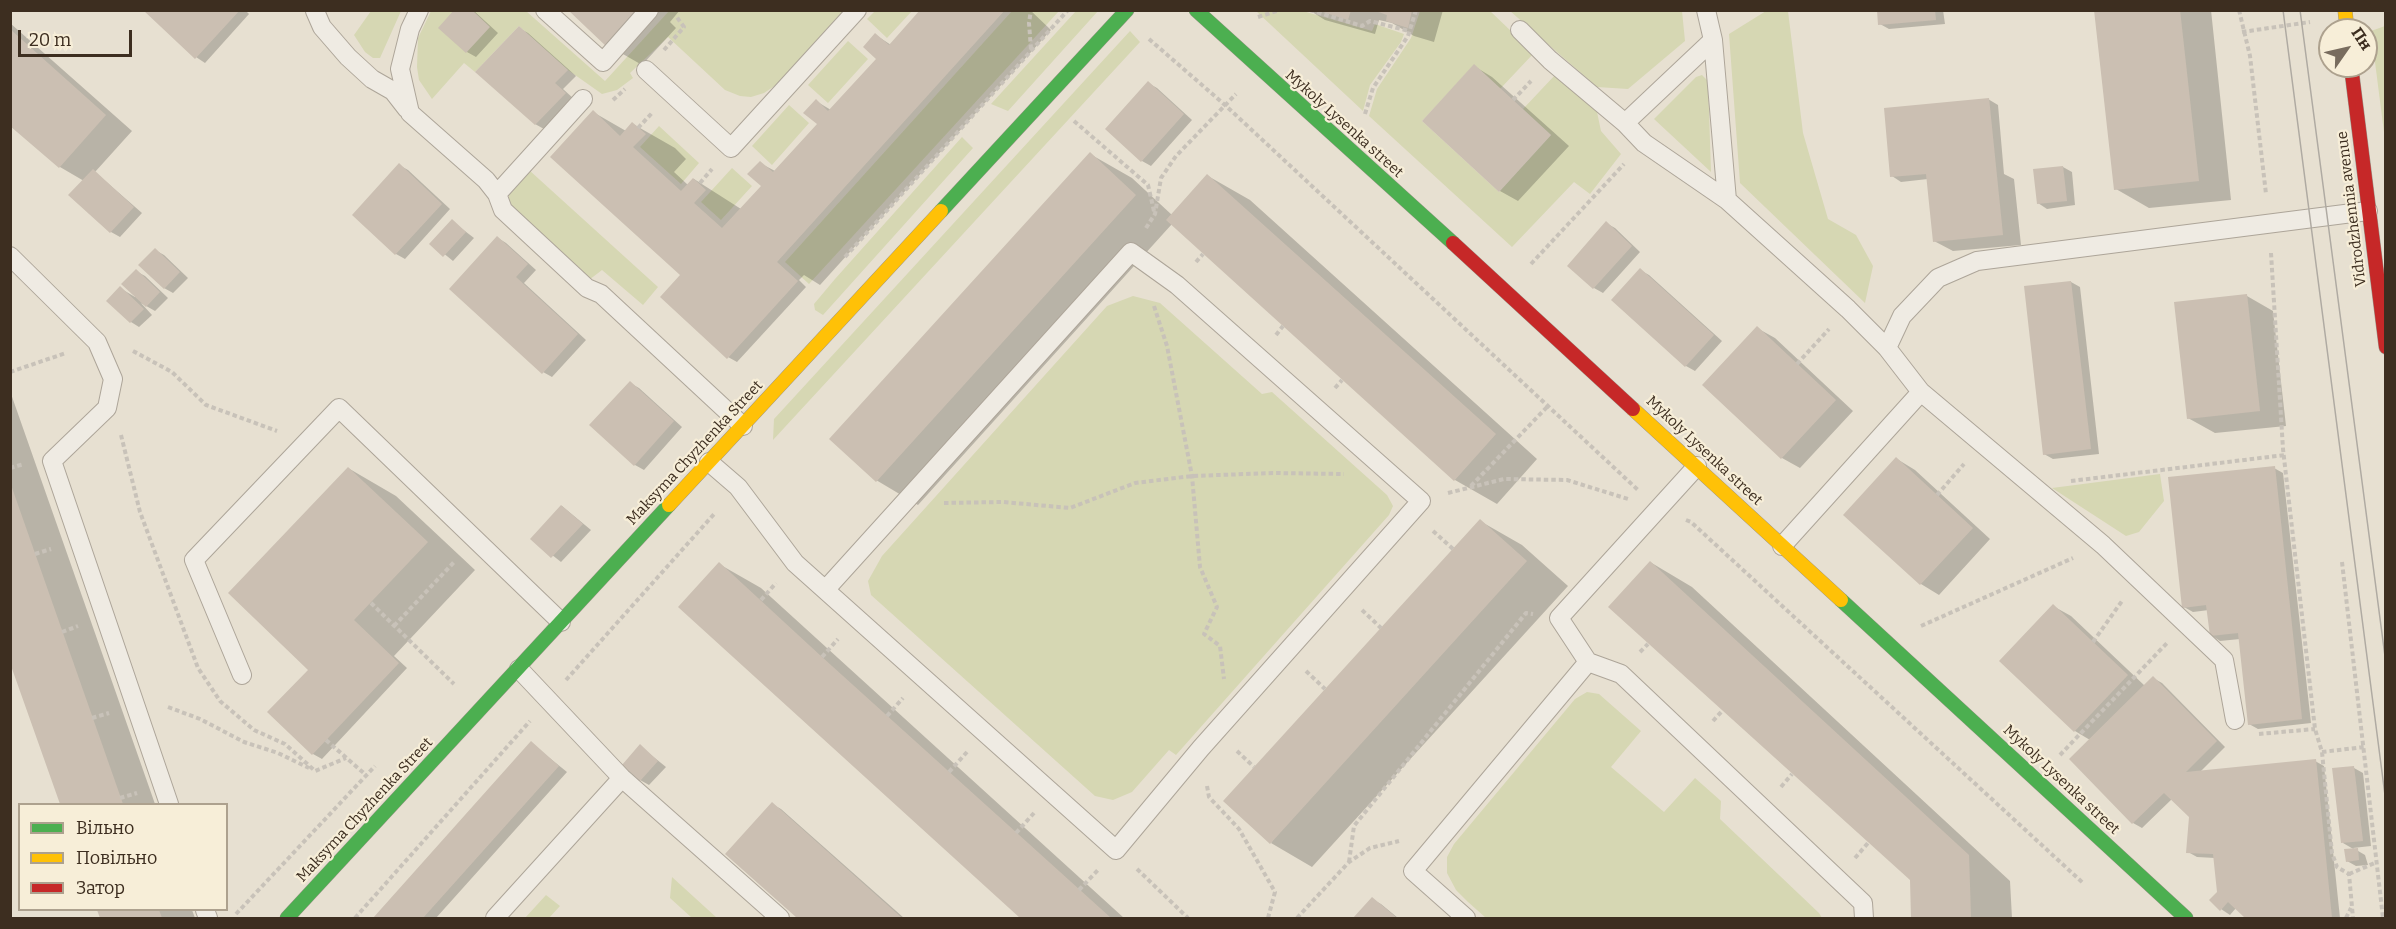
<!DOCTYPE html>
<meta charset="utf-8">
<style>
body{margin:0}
#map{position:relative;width:2396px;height:929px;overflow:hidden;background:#e7e0d1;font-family:Bitter,serif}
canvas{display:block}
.frame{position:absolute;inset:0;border:12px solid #3d2e20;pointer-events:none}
.legend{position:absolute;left:18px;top:803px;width:210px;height:108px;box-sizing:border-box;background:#f7eed8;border:2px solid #ada18e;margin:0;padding:8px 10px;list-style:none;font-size:18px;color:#3d2e20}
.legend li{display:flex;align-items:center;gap:12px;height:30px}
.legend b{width:30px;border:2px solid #ada18e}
.north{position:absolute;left:2318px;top:18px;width:60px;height:60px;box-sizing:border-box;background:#f7eed8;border:2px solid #ada18e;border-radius:50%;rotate:56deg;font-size:16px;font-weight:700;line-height:24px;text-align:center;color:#3d2e20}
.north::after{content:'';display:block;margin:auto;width:21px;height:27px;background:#786c5e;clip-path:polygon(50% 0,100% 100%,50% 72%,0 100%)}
.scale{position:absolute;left:18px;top:30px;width:114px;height:27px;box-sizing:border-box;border:3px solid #3d2e20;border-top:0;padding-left:8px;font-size:18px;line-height:21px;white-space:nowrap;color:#3d2e20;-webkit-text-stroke:4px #f7eed8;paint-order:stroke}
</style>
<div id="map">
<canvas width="2396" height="929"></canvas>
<div class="frame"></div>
<ul class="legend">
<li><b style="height:8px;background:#4caf50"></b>Вільно</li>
<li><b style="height:8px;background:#ffc107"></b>Повільно</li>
<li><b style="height:8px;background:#c62828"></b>Затор</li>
</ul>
<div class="north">Пн</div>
<div class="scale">20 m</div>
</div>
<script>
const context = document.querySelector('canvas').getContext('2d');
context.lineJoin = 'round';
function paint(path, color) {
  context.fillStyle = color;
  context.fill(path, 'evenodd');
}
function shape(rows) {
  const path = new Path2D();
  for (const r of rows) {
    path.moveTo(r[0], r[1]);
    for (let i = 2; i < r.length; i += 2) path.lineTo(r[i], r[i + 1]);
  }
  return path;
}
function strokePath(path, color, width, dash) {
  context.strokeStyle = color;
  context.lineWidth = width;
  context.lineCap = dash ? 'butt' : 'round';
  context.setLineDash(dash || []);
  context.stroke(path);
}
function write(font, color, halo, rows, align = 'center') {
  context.font = font + ' Bitter,serif';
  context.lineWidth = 4.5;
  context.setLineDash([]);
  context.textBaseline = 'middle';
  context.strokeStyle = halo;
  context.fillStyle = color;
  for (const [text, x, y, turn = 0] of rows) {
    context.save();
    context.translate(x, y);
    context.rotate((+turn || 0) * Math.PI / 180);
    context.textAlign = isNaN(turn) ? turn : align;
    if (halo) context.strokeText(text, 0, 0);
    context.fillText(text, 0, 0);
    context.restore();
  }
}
paint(shape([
 [371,11,401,11,380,58,373,58,365,52,354,35],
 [431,11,526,11,605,81,669,11,844,11,776,85,764,93,751,97,740,96,725,90,668,37,630,73,633,78,617,90,602,94,568,70,519,26,475,72,464,63,432,99,419,80,417,67,418,38],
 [875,11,875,10,912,11,887,38,867,19],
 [1012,11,1059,11,809,284,785,262],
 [1076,11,1098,11,1008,111,991,104],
 [1256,11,1303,11,1372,31,1375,24,1404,34,1401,42,1370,85,1363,111],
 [1420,11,1490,11,1534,53,1500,89,1474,65,1422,121,1499,192,1551,135,1523,109,1556,74,1597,112,1601,131,1621,154,1590,194,1574,182,1512,247,1369,116,1377,89,1411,38],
 [1510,11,1682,11,1685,41,1628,89,1597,87],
 [1766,11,1788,11,1803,133,1828,219,1856,235,1873,266,1865,303,1740,183,1729,34],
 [2385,26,2386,26,2385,140,2371,31],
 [1130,31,1140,42,773,440,774,419],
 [848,41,868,59,828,103,808,85],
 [1702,75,1708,81,1711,172,1654,119,1696,77],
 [789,105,809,123,772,165,752,146],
 [659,126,699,163,681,184,640,147],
 [962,137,973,148,823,315,815,310,814,304,835,279],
 [732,168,752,186,721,220,701,202],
 [529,170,658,287,643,305,602,270,589,280,509,207,509,191],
 [1133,296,1160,303,1262,394,1272,392,1387,495,1393,506,1389,515,1176,755,1169,750,1132,792,1113,800,1095,796,871,595,868,581,882,556,1107,306],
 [2160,474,2164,501,2139,532,2126,536,2052,488],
 [1587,692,1599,694,1641,731,1611,767,1664,812,1695,778,1721,801,1720,819,1819,913,1822,918,1486,918,1468,902,1456,890,1447,873,1447,857,1454,844,1575,699],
 [672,877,717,918,692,918,670,898],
 [546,895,560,906,549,918,525,918]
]), '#d6d7b3');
paint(shape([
 [145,10,245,10,249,14,205,63,196,57],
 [456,10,473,10,498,33,476,57,467,52],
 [570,10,680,10,670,22,676,28,642,65,609,46],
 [922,10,1030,10,1051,30,820,285,804,275,799,280,806,287,737,362,728,357,593,112,626,131,633,124,675,148,686,159,674,172,688,185,694,179,741,209,763,186,760,163,775,171,819,124,816,101,831,110,878,59,876,35,891,45],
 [1309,10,1443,10,1434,42,1414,36,1392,23,1379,20,1375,34,1325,20],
 [1878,10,1943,10,1945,24,1889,29,1880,24],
 [2096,10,2211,10,2231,200,2149,208,2116,189],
 [10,23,132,131,95,172,142,213,120,237,111,232,71,195,84,181,60,167,10,124],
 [519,28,528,33,576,76,563,89,574,99,544,129,535,124],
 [1474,66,1492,77,1569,146,1518,201,1500,191],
 [1148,83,1157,88,1192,120,1151,166,1142,161],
 [1988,99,1998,105,2004,174,2014,179,2021,245,1953,251,1934,241,1928,179,1901,182,1892,176],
 [1090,154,1132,178,1172,215,1208,176,1250,200,1537,459,1497,504,1455,480,1172,224,918,505,876,480],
 [399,165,408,170,450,209,405,259,396,254,354,215],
 [2063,167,2072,172,2075,205,2047,209,2038,203],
 [452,221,474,238,453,261,431,243],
 [1606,223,1615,228,1640,252,1603,293,1594,288],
 [498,238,506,243,536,270,524,283,586,340,552,377,543,372],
 [155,250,164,255,188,278,173,293,164,288],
 [1640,270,1649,275,1722,341,1695,371,1686,366],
 [136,271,145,276,168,298,155,311,141,303,152,315,139,327,131,322,120,288,135,297],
 [2071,282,2080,287,2099,454,2053,459,2044,454],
 [2247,296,2273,311,2286,426,2215,433,2188,418],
 [1757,328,1775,338,1853,411,1800,468,1782,458],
 [630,383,639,388,682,427,644,470,635,465],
 [10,391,155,804,62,804,10,658],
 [1897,459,1915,470,1990,539,1939,595,1921,584],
 [348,468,396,496,475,570,394,656,407,668,322,759,313,754,310,669],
 [2274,468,2283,473,2311,723,2258,729,2249,724,2240,639,2220,641,2211,635,2209,610,2193,612,2184,607],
 [562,506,591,530,561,562,532,539],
 [1480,521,1522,545,1568,586,1312,867,1271,843],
 [1650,562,1692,587,2010,881,2012,918,1913,918,1911,880],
 [719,564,761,588,1124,918,1023,918,680,607],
 [2053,606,2071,616,2145,686,2153,678,2162,683,2225,747,2200,772,2315,761,2324,766,2340,918,2247,918,2236,908,2230,915,2221,909,2215,858,2197,857,2188,852,2190,816,2172,799,2142,828,2133,823,2090,740,2075,731,2001,661],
 [531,743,567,772,436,918,375,918],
 [640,746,666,767,649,785,640,780],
 [2354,768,2363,773,2371,846,2353,848,2365,855,2368,865,2356,866,2347,861,2355,850,2343,843],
 [772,804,781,809,904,918,799,918,727,854],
 [1372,899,1381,904,1398,918,1355,918],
 [98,910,192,910,195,918,102,918]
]), '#0003');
paint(shape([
 [143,10,240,10,195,59],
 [454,10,472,10,490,27,466,53,438,28],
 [568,10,642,10,608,48],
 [920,10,1005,10,777,262,798,281,727,359,660,297,680,275,550,157,593,110,620,136,632,122,646,134,633,147,681,191,693,178,706,190,694,203,722,228,761,186,747,174,760,161,773,172,817,124,803,113,816,99,828,111,876,59,863,47,875,33,889,45],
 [1317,10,1351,10,1348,20],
 [1373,10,1412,10,1408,28,1386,21,1387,15],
 [1877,10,1935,10,1936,20,1878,25],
 [2094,10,2180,10,2199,181,2114,190],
 [519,26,568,70,555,83,566,93,535,125,475,72],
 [10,29,106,115,59,168,10,126],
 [1474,64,1551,135,1499,192,1422,121],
 [1148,81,1184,114,1141,162,1105,129],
 [1989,98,2003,235,1933,242,1926,174,1890,177,1884,108],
 [1090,152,1136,195,876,482,829,439],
 [399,163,442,204,395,255,352,215],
 [2063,166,2067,201,2037,204,2033,169],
 [93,169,134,207,110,233,68,195],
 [1207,174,1496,434,1454,481,1166,220],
 [452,219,466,232,443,257,429,244],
 [1606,221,1632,246,1593,289,1567,266],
 [497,236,528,264,516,277,578,334,542,374,449,289],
 [155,248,180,272,164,289,138,265],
 [1640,268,1714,335,1685,367,1611,300],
 [136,269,160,292,146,307,121,284],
 [2071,281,2091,449,2043,455,2024,286],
 [120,286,144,309,130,323,106,301],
 [2247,294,2260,411,2187,419,2174,302],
 [1757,326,1836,400,1781,459,1702,385],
 [630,381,674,421,634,466,589,425],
 [1896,457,1973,528,1920,585,1843,515],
 [2275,466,2302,719,2248,725,2238,633,2210,636,2206,605,2182,608,2168,477],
 [348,467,428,542,354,620,399,663,312,755,267,712,308,670,228,593],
 [10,485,11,485,123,804,60,804,10,663],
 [561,505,583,524,551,558,530,539],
 [1480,519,1527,561,1270,844,1223,801],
 [1650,561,1969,855,1971,918,1911,918,1910,880,1608,607],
 [719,562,822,657,1111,918,1020,918,678,607],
 [2053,604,2128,675,2074,732,1999,661],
 [2153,676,2217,741,2186,772,2316,759,2332,918,2245,918,2228,902,2220,911,2209,900,2217,892,2213,854,2186,853,2189,817,2164,793,2132,824,2069,759],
 [531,741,559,766,423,918,373,918],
 [640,744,658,761,640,781,622,765],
 [2354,766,2363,841,2341,843,2332,768],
 [772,802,902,918,797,918,725,854],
 [2358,848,2359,860,2346,862,2344,849],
 [1372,897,1397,918,1353,918],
 [97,910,159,910,162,918,100,918]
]), '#cbbfb2');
const lane = shape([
 [419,10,410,29,400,69,410,113,486,180,497,194,503,210,587,288,601,294,743,426],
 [545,10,603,62,649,10],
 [315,11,322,27,348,57,372,79,393,91,407,109],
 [1520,30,1550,60,1625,123,1644,143,1727,200,1848,309,1887,348,1921,392,2103,545,2224,660,2235,720],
 [1713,40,1727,200],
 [646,70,731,148,857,10],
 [1625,123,1713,40,1706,10],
 [497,194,583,99],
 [10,256,97,342,113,379,107,408,52,461,169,804],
 [1887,348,1902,316,1938,278,1977,261,2368,211],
 [709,462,738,487,795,563,1116,850,1201,748,1421,501,1177,285,1131,252,826,589],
 [1697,466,1559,618,1588,662,1621,674,1863,903,1864,918],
 [1782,546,1921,392],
 [519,669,622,778,780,918],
 [242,675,194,560,339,408,561,622],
 [205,910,208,918],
 [495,918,622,778],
 [1466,918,1413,871,1588,662]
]);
const fast = shape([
 [1196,10,1453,243],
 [941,211,1127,10],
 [1841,600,2186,918],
 [287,918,669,505]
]);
const slow = shape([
 [2345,10,2347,30],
 [1633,409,1841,600],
 [669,505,941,211]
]);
const jam = shape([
 [2351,66,2386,347],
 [1453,243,1633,409]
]);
strokePath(lane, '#ada599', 20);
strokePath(fast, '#9c958a', 15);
strokePath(slow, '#9c958a', 15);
strokePath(jam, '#9c958a', 15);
strokePath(shape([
 [1310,10,1362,26,1370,21,1409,31],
 [2239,10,2250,56,2266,194],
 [1258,17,1280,10],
 [2242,32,2310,22],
 [1149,39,1225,105,1638,490],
 [1031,49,1029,23,1031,10],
 [664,50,684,27,676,16],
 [613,100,625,89],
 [1513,100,1531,81],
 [1365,114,1373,88,1408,36,1416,10],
 [1074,121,1148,185,1154,211],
 [638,128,652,113],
 [700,183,712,169],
 [1146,228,1155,214,1161,178,1176,156,1236,94],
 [2271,253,2283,449,2315,729,2322,752,2332,853,2337,867,2349,874,2353,918],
 [845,257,1068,10],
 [1196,262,1203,254],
 [1531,264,1624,164],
 [1154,306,1167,346,1192,476,1200,567,1217,607,1204,634,1220,646,1224,679],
 [1276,335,1283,326],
 [133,351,172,372,206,405,277,431],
 [1797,364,1829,329],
 [10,372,66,353],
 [1335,388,1342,380],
 [121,435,140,512,198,668,220,701,254,730,285,744,315,771,346,758],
 [10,468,24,464],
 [2071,481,2285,455],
 [1471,486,1547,407],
 [1448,493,1504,479,1567,480,1628,499],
 [1937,495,1964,464],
 [944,503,1003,502,1070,508,1135,483,1192,476,1273,473,1344,474],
 [1686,520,1691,522,2083,883],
 [1433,531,1453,549],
 [35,554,51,549],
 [2342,562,2383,918],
 [761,600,776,583],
 [371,603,454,684],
 [1362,610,1381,628],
 [394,626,455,561],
 [1921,626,2073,558],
 [62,632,78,626],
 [2093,642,2122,601],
 [1640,652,1648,644],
 [822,657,838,639],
 [1306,671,1325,689],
 [566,680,715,513],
 [168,707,200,719,244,742,278,753,309,768],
 [887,716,903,698],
 [92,718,109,713],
 [1713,721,1722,711],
 [2259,734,2315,729],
 [326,740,366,775],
 [1237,751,1254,767],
 [2322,752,2364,747],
 [2060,755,2167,643],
 [949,772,967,752],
 [1207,786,1209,797,1239,829,1275,892,1268,918],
 [1781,787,1792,774],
 [120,798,137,793],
 [1016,833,1034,813],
 [1855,858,1868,843],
 [1349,862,1354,826,1526,613,1533,614],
 [1137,869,1188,918],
 [2349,874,2377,862],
 [1079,890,1098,870],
 [236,914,375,766],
 [355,918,530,721],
 [1297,918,1349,862,1370,848,1399,841],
 [2346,918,2351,908]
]), '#c8c2b9', 4, [4.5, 3]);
strokePath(lane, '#efebe3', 18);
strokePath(fast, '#4caf50', 14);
strokePath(slow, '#ffc107', 14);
strokePath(jam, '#c62828', 14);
strokePath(shape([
 [2283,10,2386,803],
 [2300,10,2386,664]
]), '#afaaa2', 1.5);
write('15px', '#3d2e20', '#f7eed8', [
 ["Mykoly Lysenka street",1344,124,42],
 ["Vidrodzhennia avenue",2352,209,-97],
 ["Mykoly Lysenka street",1704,451,43],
 ["Maksyma Chyzhenka Street",695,453,-47],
 ["Mykoly Lysenka street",2061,780,43],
 ["Maksyma Chyzhenka Street",365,810,-47]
]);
</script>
